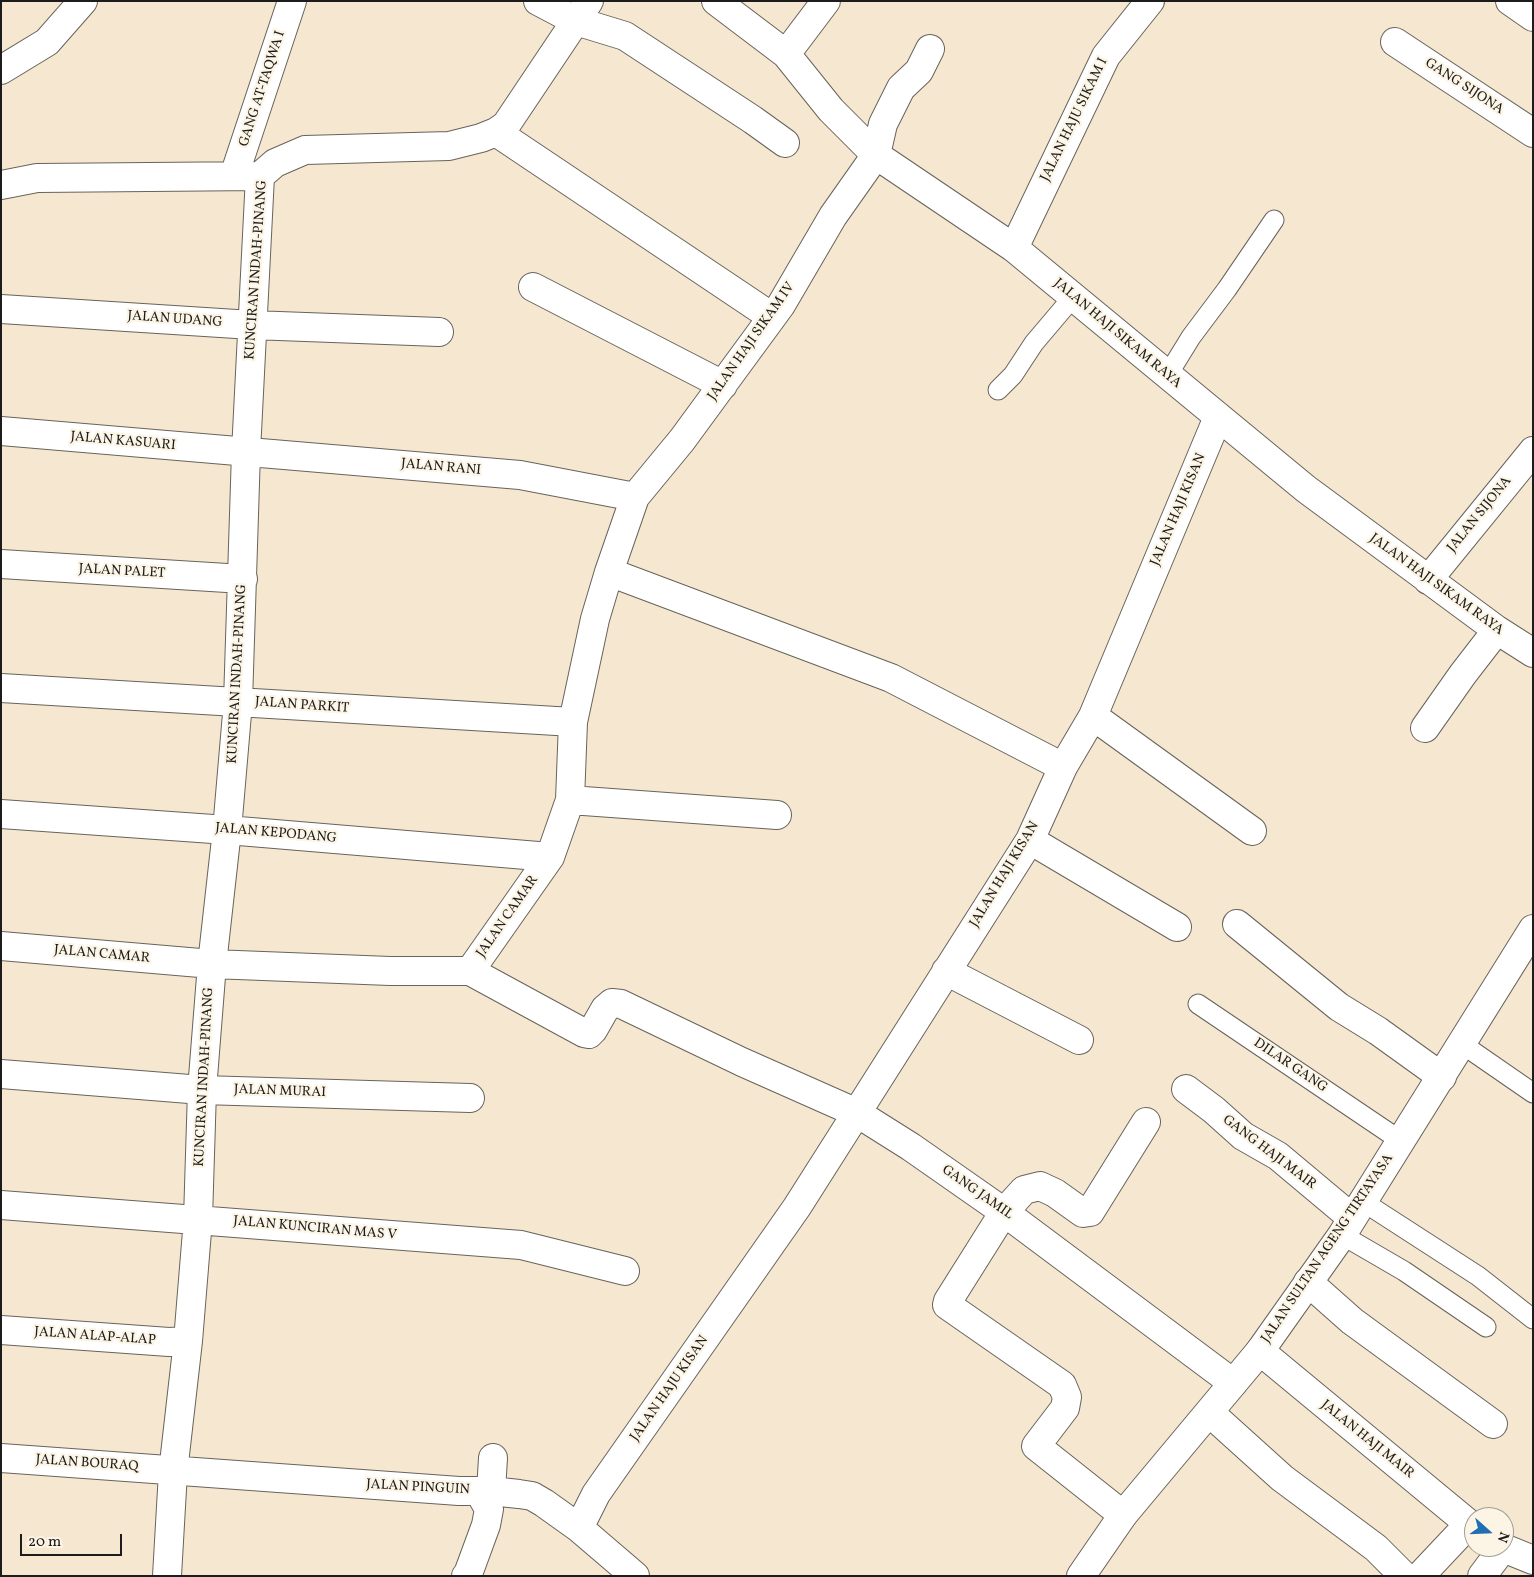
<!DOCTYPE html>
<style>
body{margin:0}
#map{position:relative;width:1534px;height:1577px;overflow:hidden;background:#f6e8d0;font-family:Vollkorn,serif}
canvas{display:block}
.frame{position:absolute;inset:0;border:2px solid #1c1c1c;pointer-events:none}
.north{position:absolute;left:1464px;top:1507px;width:50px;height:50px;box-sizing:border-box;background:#fcf5e5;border:1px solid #a29e95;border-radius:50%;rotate:110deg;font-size:14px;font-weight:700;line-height:20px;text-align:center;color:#1c1c1c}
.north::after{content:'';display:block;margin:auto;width:18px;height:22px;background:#1f6fb2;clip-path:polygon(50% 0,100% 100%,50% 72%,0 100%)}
.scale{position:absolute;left:20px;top:1534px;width:102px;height:22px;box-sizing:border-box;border:2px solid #1c1c1c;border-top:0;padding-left:6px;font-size:15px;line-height:18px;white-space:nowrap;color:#1c1c1c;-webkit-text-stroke:4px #fcf5e5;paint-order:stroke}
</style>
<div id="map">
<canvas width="1534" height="1577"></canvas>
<div class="frame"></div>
<div class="north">N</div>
<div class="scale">20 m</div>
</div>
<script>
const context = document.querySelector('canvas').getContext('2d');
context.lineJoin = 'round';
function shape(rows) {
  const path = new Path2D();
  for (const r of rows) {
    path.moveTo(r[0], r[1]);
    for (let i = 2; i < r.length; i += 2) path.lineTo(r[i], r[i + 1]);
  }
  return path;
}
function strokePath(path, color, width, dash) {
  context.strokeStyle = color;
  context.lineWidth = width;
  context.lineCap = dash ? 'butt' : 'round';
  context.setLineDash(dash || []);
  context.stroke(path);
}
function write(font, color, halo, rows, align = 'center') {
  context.font = font + ' Vollkorn,serif';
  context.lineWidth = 4.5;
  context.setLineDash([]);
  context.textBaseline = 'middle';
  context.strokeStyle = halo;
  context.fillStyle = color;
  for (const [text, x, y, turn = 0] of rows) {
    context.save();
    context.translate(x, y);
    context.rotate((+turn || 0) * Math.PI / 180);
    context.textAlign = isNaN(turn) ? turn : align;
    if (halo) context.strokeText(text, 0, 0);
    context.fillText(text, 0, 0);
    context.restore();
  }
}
const lane = shape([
 [1167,376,1191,337,1227,289,1274,220],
 [998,390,1013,375,1034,343,1073,297],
 [1198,1004,1401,1141],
 [1462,1044,1533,1093],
 [1362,1201,1478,1276,1533,1319],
 [1342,1235,1404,1271,1486,1327]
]);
const street = shape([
 [538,1,576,21,625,36,753,120,785,143],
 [716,1,786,54,831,110,876,155,1014,248,1306,489,1497,630,1533,653],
 [1510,1,1533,17],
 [1395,42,1533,133],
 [786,54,826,1],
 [1,70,47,42,83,1],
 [496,132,772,317],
 [234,176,292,1],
 [1,185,37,178,260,176],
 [1014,248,1106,56,1150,1],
 [533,287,723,385],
 [1,309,252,325,439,332],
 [1,431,520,475,635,497],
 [1,564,243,579],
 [609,572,891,678,1063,767],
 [1428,580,1533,451],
 [1,688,573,722],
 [1093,716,1252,831],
 [1425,728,1463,674,1497,630],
 [570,800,777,815],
 [1,814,227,830,550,857],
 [1030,840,1177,927],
 [1237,924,1339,1007,1378,1031,1442,1077],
 [1,946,212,964,390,971,470,971,550,857,570,800,573,722,595,619,609,572,635,497,682,440,781,305,833,216,876,155,883,124,901,88,919,71,930,49],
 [470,971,584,1033,589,1034,593,1030,605,1009,612,1003,621,1004,742,1062,857,1113,911,1147,1004,1212,1233,1383],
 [946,971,1079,1040],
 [1,1074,202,1090,470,1098],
 [1186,1089,1214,1110,1243,1136,1278,1156,1352,1218],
 [1,1205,521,1245,625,1271],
 [1308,1282,1352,1321,1493,1424],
 [1,1330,169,1342,188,1341],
 [1260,1351,1474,1528],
 [1210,1413,1282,1478,1376,1548,1404,1576],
 [1,1458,459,1491,491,1491,519,1494,532,1496,544,1503,579,1528,635,1576],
 [491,1491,493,1458],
 [1123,1515,1036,1446,1065,1408,1067,1397,1062,1385,947,1305,948,1301,1004,1212,1024,1190,1040,1186,1055,1193,1083,1213,1090,1212,1146,1122],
 [579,1528,596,1494,797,1207,1030,840,1063,767,1093,716,1218,417],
 [1501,1547,1533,1560],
 [167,1576,173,1472,188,1341,198,1219,202,1090,212,964,227,830,238,702,246,452,260,176,275,163,305,150,449,146,481,138,496,132,506,125,589,1],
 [466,1576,468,1574,486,1525,489,1509,479,1492],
 [1420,1576,1469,1524],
 [1482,1576,1503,1548]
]);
const secondary = shape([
 [1081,1576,1123,1515,1260,1351,1342,1235,1533,929]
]);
strokePath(lane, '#68635b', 21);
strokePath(street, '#68635b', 30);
strokePath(secondary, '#68635b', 30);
strokePath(lane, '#fff', 19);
strokePath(street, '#fff', 28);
strokePath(secondary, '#fff', 28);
write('14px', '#1c1c1c', '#fcf5e5', [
 ["GANG SIJONA",1464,87,33],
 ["GANG AT-TAQWA I",263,89,-72],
 ["JALAN HAJU SIKAM I",1075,120,-64],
 ["KUNCIRAN INDAH-PINANG",257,270,-86],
 ["JALAN UDANG",175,320,4],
 ["JALAN HAJI SIKAM RAYA",1117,334,40],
 ["JALAN HAJI SIKAM IV",752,342,-55],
 ["JALAN KASUARI",123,442,5],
 ["JALAN RANI",441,468,5],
 ["JALAN HAJI KISAN",1179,510,-67],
 ["JALAN SIJONA",1480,515,-51],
 ["JALAN PALET",122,572,3],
 ["JALAN HAJI SIKAM RAYA",1436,585,36],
 ["KUNCIRAN INDAH-PINANG",238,674,-87],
 ["JALAN PARKIT",302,706,4],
 ["JALAN KEPODANG",276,834,5],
 ["JALAN HAJI KISAN",1005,875,-59],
 ["JALAN CAMAR",508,917,-55],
 ["JALAN CAMAR",102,955,5],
 ["DILAR GANG",1290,1066,34],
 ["KUNCIRAN INDAH-PINANG",205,1077,-87],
 ["JALAN MURAI",280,1092,2],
 ["GANG HAJI MAIR",1269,1153,37],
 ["GANG JAMIL",977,1193,35],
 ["JALAN KUNCIRAN MAS V",315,1229,5],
 ["JALAN SULTAN AGENG TIRTAYASA",1328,1249,-56],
 ["JALAN ALAP-ALAP",95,1337,4],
 ["JALAN HAJU KISAN",670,1389,-55],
 ["JALAN HAJI MAIR",1367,1440,39],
 ["JALAN BOURAQ",87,1464,4],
 ["JALAN PINGUIN",418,1488,3]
]);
</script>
